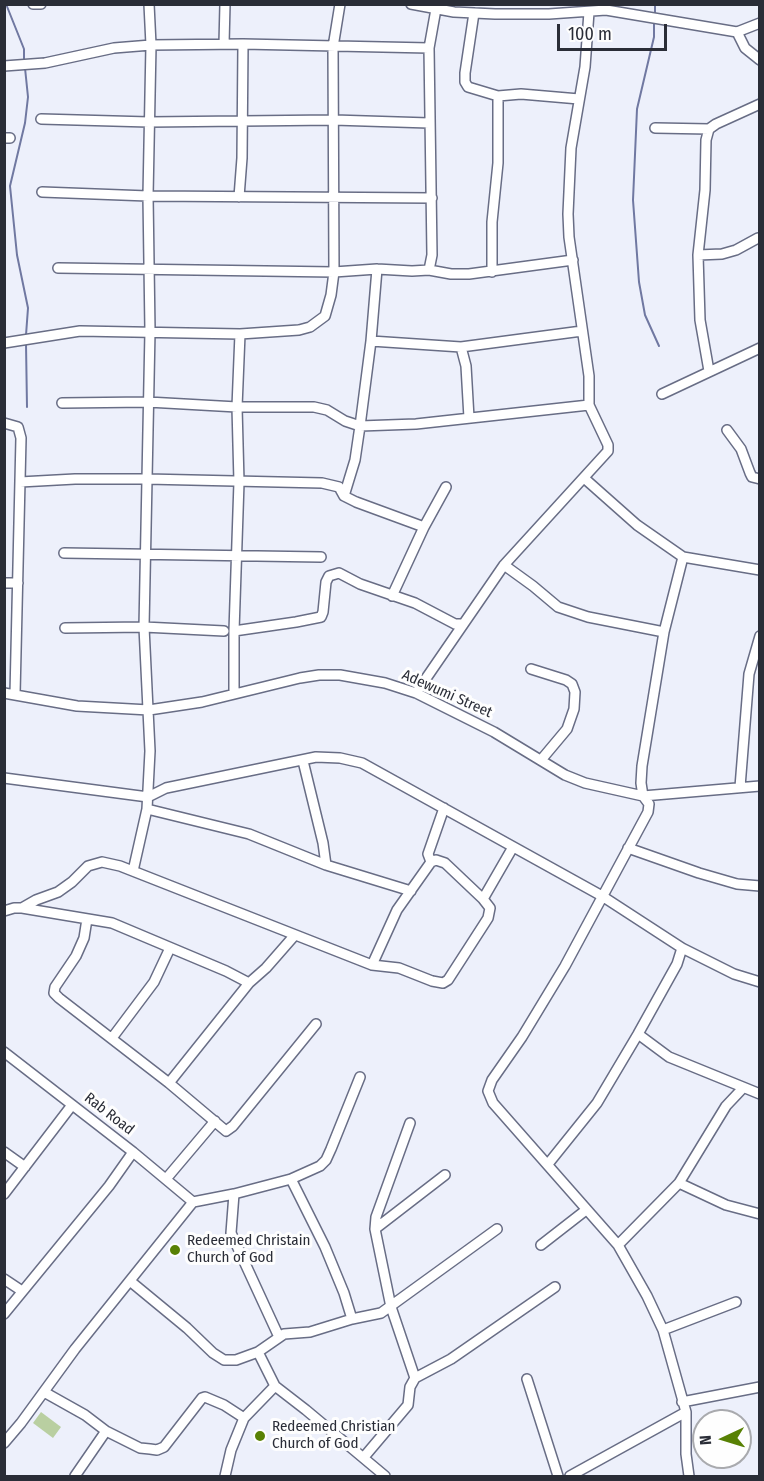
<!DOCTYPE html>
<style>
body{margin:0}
#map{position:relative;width:764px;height:1481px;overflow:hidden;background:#edf0fb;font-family:"Fira Sans Condensed",sans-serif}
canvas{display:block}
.frame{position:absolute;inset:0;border:6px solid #2a2d37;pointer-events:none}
.north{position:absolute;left:692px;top:1409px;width:60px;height:60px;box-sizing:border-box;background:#fefefe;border:2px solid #a9aaae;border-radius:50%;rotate:266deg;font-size:16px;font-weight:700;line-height:24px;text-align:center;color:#2a2d37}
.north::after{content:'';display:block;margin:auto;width:21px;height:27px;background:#588104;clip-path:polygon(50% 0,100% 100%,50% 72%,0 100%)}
.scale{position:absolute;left:557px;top:24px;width:110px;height:27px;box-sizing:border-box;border:3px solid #2a2d37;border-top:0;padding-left:8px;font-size:18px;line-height:21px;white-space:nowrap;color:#2a2d37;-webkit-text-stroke:4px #fefefe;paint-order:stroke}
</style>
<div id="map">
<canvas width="764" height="1481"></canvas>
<div class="frame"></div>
<div class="north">N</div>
<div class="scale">100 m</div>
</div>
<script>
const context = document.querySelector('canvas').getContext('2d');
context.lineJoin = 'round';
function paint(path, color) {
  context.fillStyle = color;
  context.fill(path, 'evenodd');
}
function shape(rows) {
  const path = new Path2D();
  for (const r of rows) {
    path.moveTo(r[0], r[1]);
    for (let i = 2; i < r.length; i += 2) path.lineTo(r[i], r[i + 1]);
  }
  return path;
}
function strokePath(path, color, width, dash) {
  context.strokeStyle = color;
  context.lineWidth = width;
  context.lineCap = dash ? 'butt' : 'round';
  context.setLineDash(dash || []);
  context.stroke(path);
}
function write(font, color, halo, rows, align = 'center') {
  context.font = font + ' "Fira Sans Condensed",sans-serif';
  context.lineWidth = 6;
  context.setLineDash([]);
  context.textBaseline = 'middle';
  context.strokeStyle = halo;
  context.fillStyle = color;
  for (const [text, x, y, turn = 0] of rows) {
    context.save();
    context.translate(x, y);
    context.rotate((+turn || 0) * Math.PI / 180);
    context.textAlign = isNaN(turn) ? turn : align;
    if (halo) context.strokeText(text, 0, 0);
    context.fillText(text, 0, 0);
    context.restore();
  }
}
paint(shape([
 [41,1412,61,1427,53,1438,33,1423]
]), '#b9cfa1');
strokePath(shape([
 [6,4,24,49,24,63],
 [655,16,655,4],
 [654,22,654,37,637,109,633,200,639,282,645,315,659,346],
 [25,68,28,97,25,123,10,186,17,255,28,308,26,335],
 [26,344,27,407]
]), '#7078a1', 2);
const minor = shape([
 [33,4,41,4],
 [411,4,454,12,495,14,549,14,606,10,737,32,760,23],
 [474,13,465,73,465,82,468,87,498,96,521,94,579,99],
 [737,32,745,48,760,60],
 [224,44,225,4],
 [4,66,45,63,114,48,151,45,243,44,429,48],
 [41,119,149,122,334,120,429,123],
 [655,128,709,129,716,124,760,104],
 [709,129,706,140,705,190,698,255,700,320,709,371],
 [4,138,10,138],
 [42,192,148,196,432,198],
 [239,197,242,158,243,44],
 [698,255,722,254,736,250,758,238],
 [58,268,334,272,377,269,412,271,429,270,451,274,469,274,573,260],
 [429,270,432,255,429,48,436,9],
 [492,272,492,222,498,163,498,96],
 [371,341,461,347,582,331],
 [4,343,80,331,240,334,299,330,310,327,325,316,331,295,334,272,333,47,340,4],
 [461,347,466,366,469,418],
 [662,394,760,348],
 [62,403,148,402,237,407,314,407,327,410,345,421,360,426,416,424,589,405],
 [4,423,18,427,21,438,15,694],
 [727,430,741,449,750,473,752,477,760,479],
 [584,478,637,525,683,557,760,570],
 [20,482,75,479,147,479,322,483,339,487,344,496,356,502,424,527],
 [344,496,355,460,360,426,371,341,377,269],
 [64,553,321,557],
 [683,557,664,632,642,766,641,783,643,796,649,804,648,812,565,966,522,1037,492,1080,488,1091,493,1103,618,1245,647,1296,663,1330,686,1412,686,1454,689,1476],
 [504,565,533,586,558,607,588,617,664,632],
 [4,583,18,583],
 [392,596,424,527,446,487],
 [65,628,144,627,224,631],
 [234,631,296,622,321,617,323,612,326,582,329,576,339,573,360,584,415,603,455,624,462,624],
 [531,669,566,680,572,684,575,692,574,709,567,729,541,760],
 [4,693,77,706,149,710,202,702,300,678,319,675,340,675,385,683,416,693,494,732,565,775,585,783,643,796,760,786],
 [416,693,504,565,608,451,608,445,589,405,589,376,569,237,568,214,571,148,585,67,589,12],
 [234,694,234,631,239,482,237,407,240,334],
 [303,761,323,843,326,865],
 [4,778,148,797,166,788,316,757,340,758,362,763,602,896,682,948,734,974,760,982],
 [740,787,749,674,760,636],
 [147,809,249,834,326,865,411,891],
 [628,848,699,873,737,884,760,886],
 [431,862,428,854,444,808],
 [133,871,147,809,150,751,144,627,150,331,148,196,151,45,149,4],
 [483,899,513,847],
 [22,908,36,900,58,892,72,882,88,866,102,862,120,866,372,965,399,968,432,981,443,983,448,980,488,918,490,908,483,899,445,863,436,860,431,862,397,910,372,965],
 [4,911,14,908,22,908,112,923,226,971,249,983],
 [87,919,84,938,76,956,55,987,54,993,59,998,169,1083,226,1131,233,1126,316,1024],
 [638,1034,669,1057,760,1094],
 [112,1038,154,982,170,948],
 [4,1052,133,1152,193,1202],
 [169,1083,249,983,266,968,294,936],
 [4,1152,25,1167],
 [548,1164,597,1103,638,1034,677,964,682,948],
 [166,1179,215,1121],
 [291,1179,325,1247,344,1293,352,1319],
 [679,1183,726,1205,760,1214],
 [4,1194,72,1105],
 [234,1194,231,1233,279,1337],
 [375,1229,445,1175],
 [541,1245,586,1210],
 [618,1245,679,1183,726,1106,743,1088],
 [4,1279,22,1291],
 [130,1281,187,1328,213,1353,224,1360,236,1360,258,1352,284,1334,310,1332,352,1319,381,1313,497,1229],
 [4,1314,109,1186,133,1152],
 [663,1330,736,1302],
 [415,1378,451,1359,555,1287],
 [527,1379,558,1476],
 [275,1386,306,1410,385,1476],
 [44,1392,85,1415,106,1431,140,1448,150,1449,157,1450,164,1447,202,1398,205,1397,224,1405,244,1418],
 [682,1402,760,1387],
 [4,1443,21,1423,75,1349,193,1202,234,1194,291,1179,320,1166,326,1160,331,1149,360,1077],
 [364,1457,408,1405,410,1387,415,1378,391,1307,375,1229,376,1217,410,1123],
 [75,1476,106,1431],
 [225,1476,231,1450,244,1418,275,1386,258,1352],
 [570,1476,686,1412]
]);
strokePath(minor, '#686d85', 12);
strokePath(minor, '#fff', 9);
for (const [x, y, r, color] of [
 [175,1250,6,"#588104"],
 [260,1436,6,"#588104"]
]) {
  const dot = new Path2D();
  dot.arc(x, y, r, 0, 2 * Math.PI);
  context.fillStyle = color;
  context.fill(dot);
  strokePath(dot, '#fefefe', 2);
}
write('15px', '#2a2d37', '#fefefe', [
 ["Adewumi Street",447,694,24],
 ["Rab Road",109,1114,38]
]);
write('15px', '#2a2d37', '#fefefe', [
 ["Redeemed Christain",187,1241],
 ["Church of God",187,1258],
 ["Redeemed Christian",272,1427],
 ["Church of God",272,1444]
], 'left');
</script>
